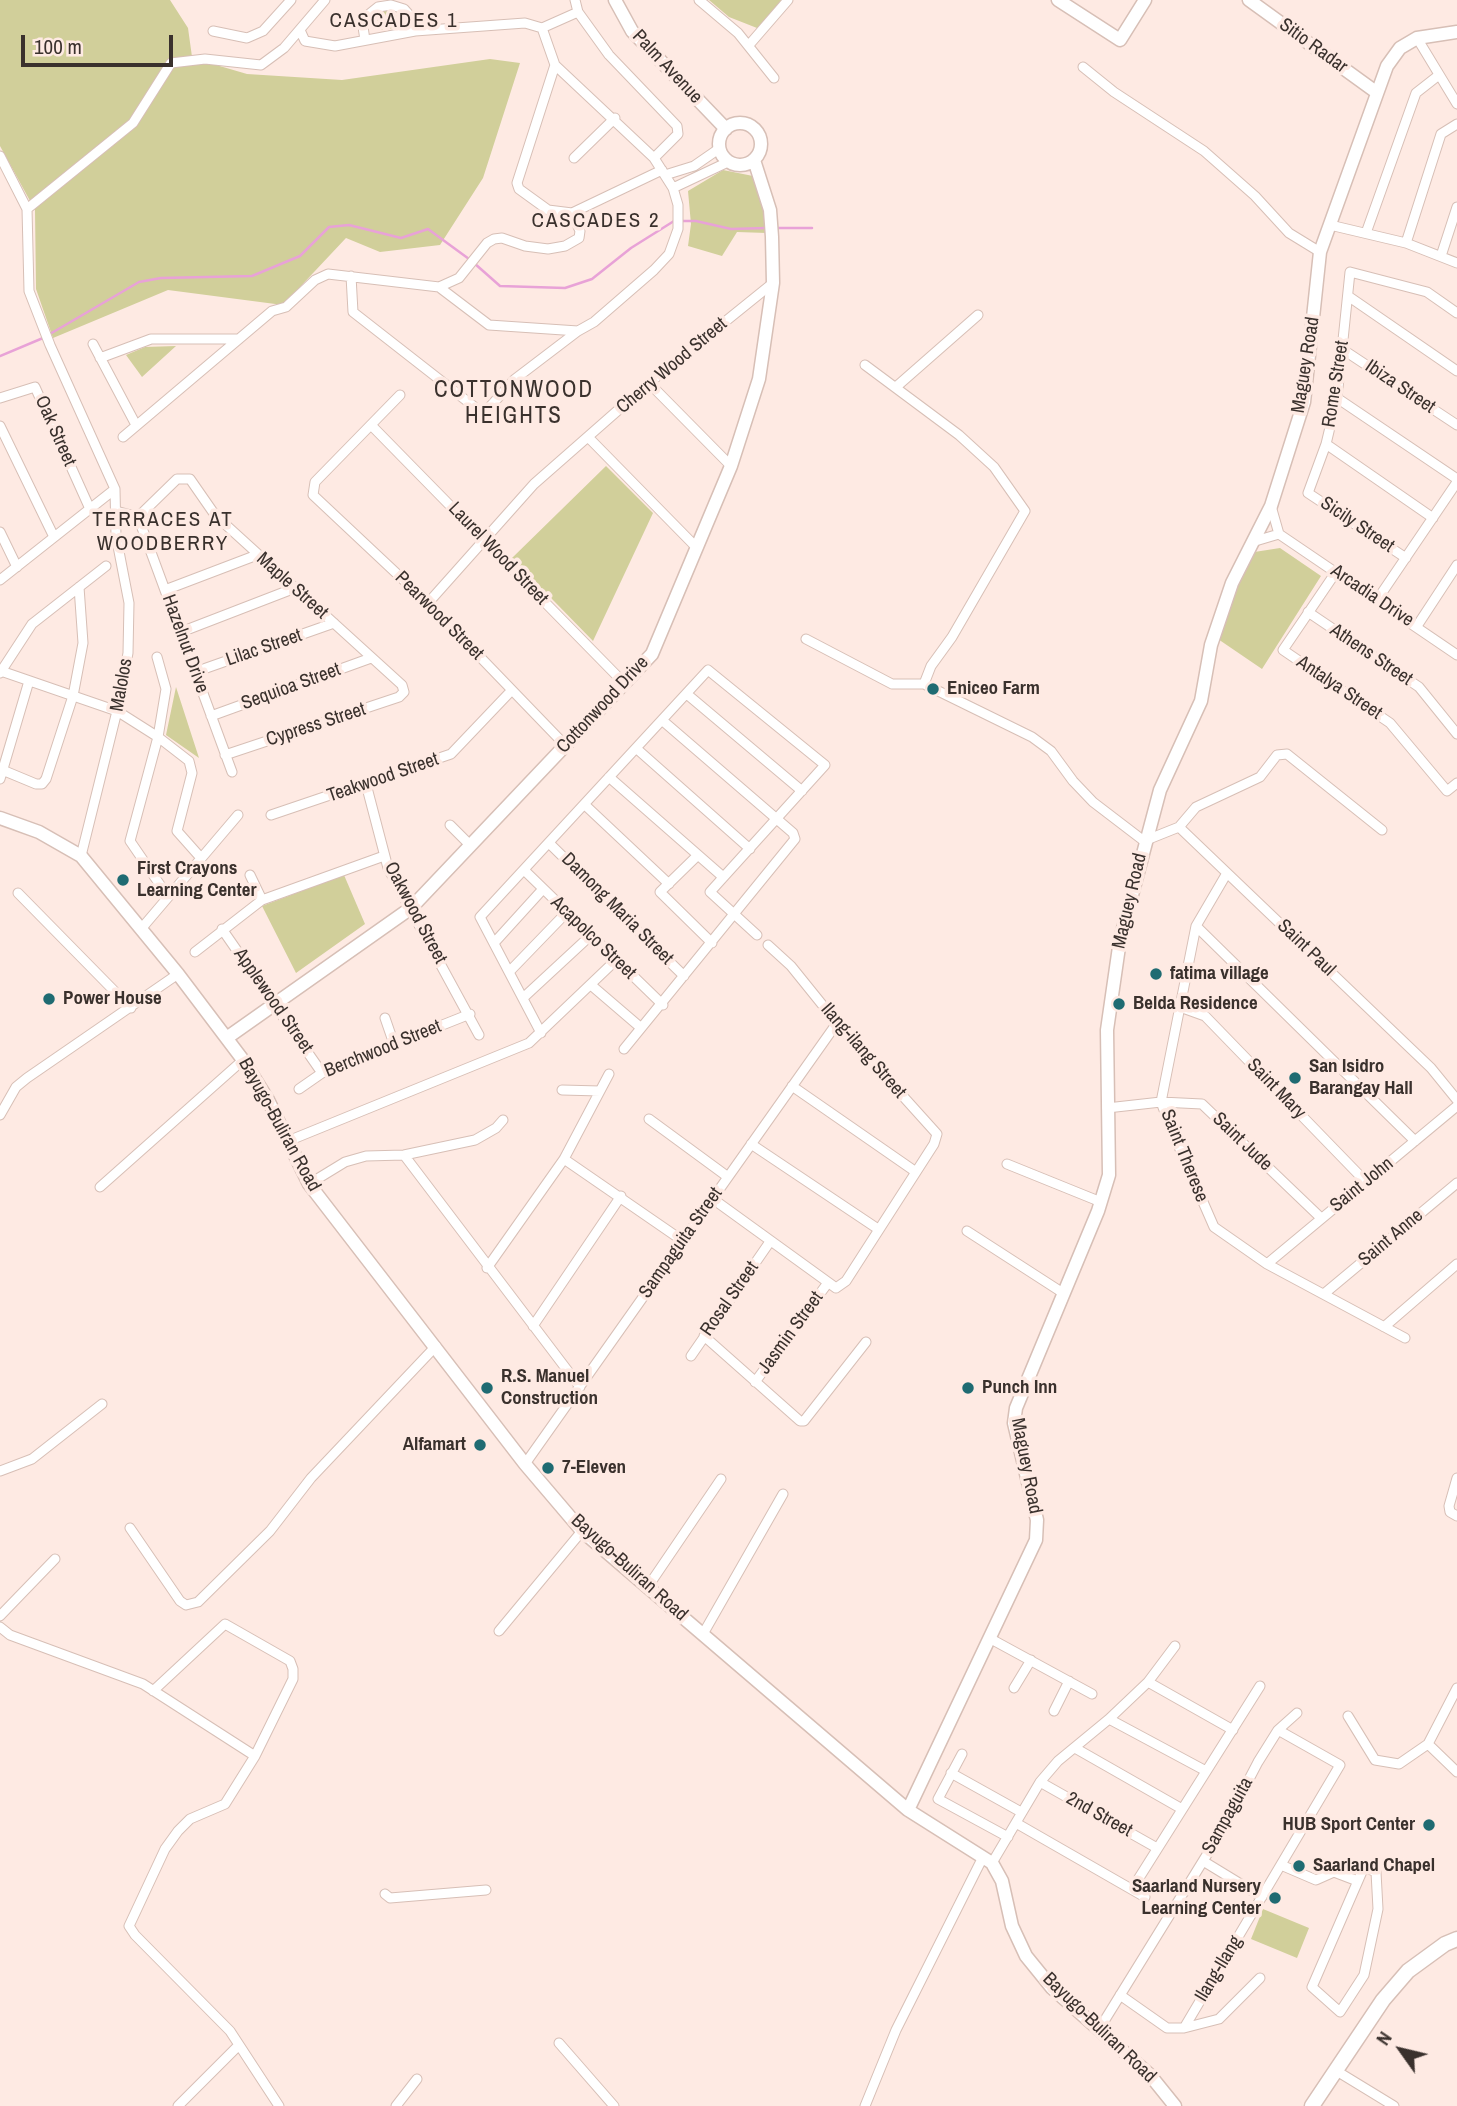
<!DOCTYPE html>
<style>
body{margin:0}
#map{position:relative;width:1457px;height:2106px;overflow:hidden;background:#feeae3;font-family:"Archivo Narrow",sans-serif}
canvas{display:block}
.north{position:absolute;left:1366px;top:2015px;width:70px;height:70px;-webkit-text-stroke:5px #feeae3;paint-order:stroke;rotate:304deg;font-size:19px;font-weight:700;line-height:28px;text-align:center;color:#3a312d}
.north::after{content:'';display:block;margin:auto;width:24px;height:32px;background:#3a312d;clip-path:polygon(50% 0,100% 100%,50% 72%,0 100%)}
.scale{position:absolute;left:21px;top:35px;width:152px;height:32px;box-sizing:border-box;border:4px solid #3a312d;border-top:0;padding-left:9px;font-size:21px;line-height:24px;white-space:nowrap;color:#3a312d;-webkit-text-stroke:5px #feeae3;paint-order:stroke}
</style>
<div id="map">
<canvas width="1457" height="2106"></canvas>
<div class="north">N</div>
<div class="scale">100 m</div>
</div>
<script>
const context = document.querySelector('canvas').getContext('2d');
context.lineJoin = 'round';
function paint(path, color) {
  context.fillStyle = color;
  context.fill(path, 'evenodd');
}
function shape(rows) {
  const path = new Path2D();
  for (const r of rows) {
    if (r.length === 3) {
      path.moveTo(r[0] + r[2], r[1]);
      path.arc(r[0], r[1], r[2], 0, 2 * Math.PI);
      continue;
    }
    path.moveTo(r[0], r[1]);
    for (let i = 2; i < r.length; i += 2) path.lineTo(r[i], r[i + 1]);
  }
  return path;
}
function strokePath(path, color, width, dash) {
  context.strokeStyle = color;
  context.lineWidth = width;
  context.lineCap = dash ? 'butt' : 'round';
  context.setLineDash(dash || []);
  context.stroke(path);
}
function write(font, color, halo, rows, align = 'center') {
  context.font = font + ' "Archivo Narrow",sans-serif';
  context.lineWidth = 7;
  context.setLineDash([]);
  context.textBaseline = 'middle';
  context.strokeStyle = halo;
  context.fillStyle = color;
  for (const [text, x, y, turn = 0] of rows) {
    context.save();
    context.translate(x, y);
    context.rotate((+turn || 0) * Math.PI / 180);
    context.textAlign = isNaN(turn) ? turn : align;
    if (halo) context.strokeText(text, 0, 0);
    context.fillText(text, 0, 0);
    context.restore();
  }
}
paint(shape([
 [0,0,170,0,188,28,193,64,206,62,247,74,342,80,490,59,520,63,483,178,440,245,380,252,346,238,283,305,168,290,53,338,36,289,35,210,0,146],
 [709,0,787,0,764,25,757,28,729,17],
 [388,9,401,19,397,27,384,30,373,27,371,22,375,15],
 [723,170,753,176,762,194,767,233,737,232,722,256,688,246,691,224,688,191],
 [176,346,142,377,126,355,145,347],
 [606,466,653,513,593,641,512,558],
 [1280,548,1321,576,1262,669,1215,637,1248,553],
 [176,687,199,758,166,735],
 [344,875,365,924,296,973,262,906],
 [1263,1909,1309,1928,1297,1958,1251,1939]
]), '#d1cf9a');
strokePath(shape([
 [777,228,812,228],
 [474,263,500,286,565,288,592,279,631,248,674,221,696,221,731,229,767,228],
 [0,356,43,338,139,282,161,278,252,276,300,256,329,227,349,225,401,238,428,229,469,259]
]), '#e8a2d7', 2.5);
const street = shape([
 [575,0,578,12,609,55,677,126,678,134,654,158],
 [699,0,738,33,774,78],
 [300,30,305,41,335,46,415,31,525,23,542,28,578,12],
 [213,31,247,38,263,31,291,0],
 [1417,38,1457,104],
 [365,40,363,27,368,15,378,7,391,5,404,9,412,18,415,31],
 [749,45,788,0],
 [555,65,517,183,519,189,548,210,572,213,662,170],
 [1083,67,1114,92,1204,151,1255,196,1289,233,1320,252],
 [0,156,27,209,29,291,50,345,115,489,116,536,129,603,128,653,117,711,81,856],
 [574,158,615,118],
 [665,175,694,166,720,148],
 [673,188,728,162],
 [27,209,133,123,171,63,205,59,261,65,284,48,325,0],
 [1330,225,1406,243,1457,263],
 [1366,233,1416,93,1439,75],
 [1406,243,1441,134,1457,124],
 [1441,256,1457,207],
 [351,276,353,312,481,412,486,411,515,379,578,331],
 [439,287,459,278,487,243,494,239,502,238,525,246,548,249,565,246,579,238,580,231,572,213],
 [1348,296,1457,371],
 [93,344,136,425],
 [1342,349,1457,425],
 [100,358,151,339,239,339],
 [865,365,959,435,994,467,1025,511,952,637,931,666,924,684,1032,737,1051,751,1073,781,1093,802,1144,841,1179,827,1431,1068,1457,1100],
 [649,383,731,466],
 [896,387,978,315],
 [400,395,315,482,313,495,428,603,565,745],
 [0,398,35,387,90,509],
 [1337,398,1457,479],
 [0,426,54,537],
 [372,426,624,683],
 [123,437,272,311,286,307,315,280,328,274,439,287,489,325,578,331,594,322,654,270,669,254,678,229,678,205,673,188,654,158,555,65,542,28],
 [588,437,697,548],
 [1326,444,1433,518],
 [116,511,138,517,177,479,190,479,215,515,402,685,404,692,399,697,225,755],
 [138,517,232,772],
 [0,532,17,567],
 [1279,534,1457,655],
 [1252,542,1279,534,1271,506],
 [1406,558,1308,493,1326,444,1337,398,1350,272,1427,292,1457,313],
 [1336,572,1283,650,1390,723,1447,791,1457,783],
 [0,580,115,489],
 [165,590,257,555],
 [1377,600,1457,482],
 [428,603,534,484,649,383,773,283],
 [1308,612,1419,687,1457,734],
 [1417,626,1457,565],
 [181,632,295,588],
 [806,639,892,684,924,684],
 [157,657,166,689,158,737,130,841,167,895],
 [1,671,117,711,158,737,189,761,192,773,177,831,201,858],
 [195,672,334,623],
 [0,673,32,624,106,566],
 [688,695,802,791],
 [211,716,371,658],
 [637,749,750,849],
 [0,769,36,784,42,784,46,779,73,696,83,643,79,587],
 [609,777,722,876],
 [0,779,29,681],
 [366,784,388,868,479,1035],
 [585,805,669,884],
 [271,815,451,754,511,691],
 [450,825,470,845],
 [1179,827,1196,807,1260,777,1277,755,1287,754,1382,830],
 [549,843,684,976],
 [698,855,660,892,712,943],
 [524,870,663,1005],
 [1227,873,1196,926,1161,1102,1172,1131,1214,1227,1267,1264,1405,1338],
 [250,875,262,900],
 [18,893,131,1008],
 [1196,926,1415,1141],
 [141,929,238,815],
 [222,929,322,1073],
 [494,943,543,889],
 [195,952,262,900,384,856],
 [509,972,567,912],
 [591,985,640,1027],
 [523,998,590,936],
 [1180,1007,1205,1016,1366,1182],
 [385,1018,394,1044],
 [541,1033,480,917,708,670,825,765,710,892,757,935],
 [624,1049,795,839,793,833,663,721],
 [792,1086,916,1172],
 [299,1089,322,1073,470,1014],
 [600,1091,609,1074],
 [1107,1108,1161,1102,1202,1104,1321,1218],
 [0,1115,16,1087,27,1078,178,974],
 [649,1119,728,1177],
 [288,1141,529,1043,615,961],
 [751,1144,878,1229],
 [404,1155,580,1387],
 [564,1159,683,1241],
 [1007,1164,1101,1202],
 [309,1184,345,1162,366,1156,404,1155,475,1140,496,1128,503,1120],
 [100,1187,243,1060],
 [713,1199,836,1288,846,1281,934,1144,937,1134,837,1023,791,966,768,945],
 [967,1231,1063,1293],
 [1267,1264,1457,1106],
 [487,1268,564,1159,600,1091,562,1090],
 [1325,1293,1457,1183],
 [533,1326,621,1196],
 [1384,1327,1457,1264],
 [704,1336,800,1421,804,1421,866,1342],
 [691,1356,769,1243],
 [755,1382,827,1284],
 [525,1464,837,1023],
 [0,1471,32,1459,102,1404],
 [1457,1478,1449,1506,1450,1512,1457,1516],
 [130,1528,180,1601,186,1605,198,1602,270,1531,311,1478,436,1346],
 [647,1588,721,1479],
 [0,1616,55,1559],
 [0,1627,10,1635,143,1684,255,1756],
 [499,1631,582,1531],
 [703,1634,783,1494],
 [991,1639,1092,1694],
 [1148,1682,1233,1730],
 [1014,1688,1031,1660],
 [153,1691,225,1624,290,1661,293,1669,293,1679,255,1756,225,1804,190,1819,178,1831,165,1849,129,1926,135,1935,230,2031,279,2106],
 [1054,1711,1069,1681],
 [1348,1716,1375,1760,1399,1764,1428,1744,1457,1688],
 [1109,1719,1206,1771],
 [1428,1744,1457,1772],
 [1075,1748,1182,1809],
 [962,1754,938,1799,1008,1837],
 [951,1773,1021,1812],
 [1040,1782,1157,1848],
 [1016,1823,1145,1897],
 [1203,1861,1262,1897],
 [992,1863,1040,1782,1058,1761,1109,1719,1148,1682,1175,1646],
 [1281,1865,1316,1880,1334,1872,1355,1880],
 [1364,1867,1376,1872,1378,1909,1364,1975,1340,2012,1312,1987,1364,1867],
 [1132,1889,1260,1686],
 [385,1894,390,1898,486,1890],
 [1120,1995,1167,2028,1184,2028,1219,2019,1260,1978],
 [1184,2028,1340,1765,1278,1730],
 [1098,2031,1224,1827,1258,1762,1278,1730,1297,1713],
 [559,2043,614,2106],
 [1335,2070,1394,2106],
 [178,2106,238,2046],
 [396,2106,417,2079],
 [865,2106,896,2030,983,1857]
]);
const secondary = shape([
 [615,0,632,31,726,129],
 [1058,0,1120,40,1145,0],
 [1249,0,1376,92],
 [740,144,21],
 [0,818,39,832,81,856,178,974,243,1060,268,1100,309,1184,525,1464,582,1531,908,1810,992,1863,1002,1881,1012,1926,1026,1956,1052,1988,1150,2075,1175,2106],
 [228,1037,411,908,652,654,731,466,759,379,773,283,772,237,770,210,754,160],
 [908,1810,1036,1540,1037,1520,1014,1423,1016,1408,1098,1211,1109,1175,1107,1030,1120,940,1160,790,1201,701,1211,645,1232,583,1271,506,1304,402,1320,252,1387,66,1400,48,1417,38,1457,32]
]);
const primary = shape([
 [1312,2106,1383,2000,1408,1971,1445,1944,1457,1939]
]);
strokePath(street, '#d7bfb6', 11);
strokePath(secondary, '#d7bfb6', 15);
strokePath(primary, '#d7bfb6', 17);
strokePath(street, '#fff', 9);
strokePath(secondary, '#fff', 12);
strokePath(primary, '#fff', 14);
for (const [x, y, r, color] of [
 [933,689,7,"#1f6b72"],
 [123,880,7,"#1f6b72"],
 [1156,974,7,"#1f6b72"],
 [49,999,7,"#1f6b72"],
 [1119,1004,7,"#1f6b72"],
 [1295,1078,7,"#1f6b72"],
 [487,1388,7,"#1f6b72"],
 [968,1388,7,"#1f6b72"],
 [480,1445,7,"#1f6b72"],
 [548,1468,7,"#1f6b72"],
 [1429,1825,7,"#1f6b72"],
 [1299,1866,7,"#1f6b72"],
 [1275,1898,7,"#1f6b72"]
]) {
  const dot = new Path2D();
  dot.arc(x, y, r, 0, 2 * Math.PI);
  context.fillStyle = color;
  context.fill(dot);
  strokePath(dot, '#feeae3', 2.5);
}
write('19px', '#3a312d', '#feeae3', [
 ["Sitio Radar",1313,46,36],
 ["Palm Avenue",667,67,47],
 ["Maguey Road",1306,365,-81],
 ["Cherry Wood Street",672,366,-40],
 ["Rome Street",1336,384,-81],
 ["Ibiza Street",1400,387,34],
 ["Oak Street",55,431,66],
 ["Sicily Street",1357,525,34],
 ["Laurel Wood Street",498,554,46],
 ["Maple Street",292,586,42],
 ["Arcadia Drive",1372,596,34],
 ["Pearwood Street",439,616,45],
 ["Hazelnut Drive",185,644,70],
 ["Lilac Street",264,648,-19],
 ["Athens Street",1371,655,34],
 ["Malolos",122,685,-80],
 ["Sequioa Street",291,687,-20],
 ["Antalya Street",1339,688,34],
 ["Cottonwood Drive",603,705,-47],
 ["Cypress Street",316,725,-18],
 ["Teakwood Street",383,778,-19],
 ["Maguey Road",1130,901,-77],
 ["Damong Maria Street",617,909,45],
 ["Oakwood Street",415,913,62],
 ["Acapolco Street",593,938,44],
 ["Saint Paul",1306,948,44],
 ["Applewood Street",273,1001,55],
 ["Berchwood Street",383,1049,-22],
 ["Ilang-ilang Street",863,1051,49],
 ["Saint Mary",1276,1089,46],
 ["Bayugo-Buliran Road",279,1125,61],
 ["Saint Jude",1242,1142,44],
 ["Saint Therese",1184,1156,68],
 ["Saint John",1362,1185,-39],
 ["Saint Anne",1391,1238,-40],
 ["Sampaguita Street",681,1243,-55],
 ["Rosal Street",730,1299,-55],
 ["Jasmin Street",791,1333,-54],
 ["Maguey Road",1026,1466,79],
 ["Bayugo-Buliran Road",629,1568,42],
 ["2nd Street",1099,1815,29],
 ["Sampaguita",1228,1816,-61],
 ["Ilang-Ilang",1219,1969,-59],
 ["Bayugo-Buliran Road",1099,2028,44]
]);
write('bold 19px', '#3a312d', '#feeae3', [
 ["Eniceo Farm",947,689],
 ["First Crayons",137,869],
 ["Learning Center",137,891],
 ["fatima village",1170,974],
 ["Power House",63,999],
 ["Belda Residence",1133,1004],
 ["San Isidro",1309,1067],
 ["Barangay Hall",1309,1089],
 ["R.S. Manuel",501,1377],
 ["Construction",501,1399],
 ["Punch Inn",982,1388],
 ["Alfamart",466,1445,"right"],
 ["7-Eleven",562,1468],
 ["HUB Sport Center",1415,1825,"right"],
 ["Saarland Chapel",1313,1866],
 ["Saarland Nursery",1261,1887,"right"],
 ["Learning Center",1261,1909,"right"]
], 'left');
context.letterSpacing = '2px';
write('21px', '#3a312d', '#feeae3', [
 ["CASCADES 1",394,21],
 ["CASCADES 2",596,221],
 ["TERRACES AT",163,520],
 ["WOODBERRY",163,544]
]);
context.letterSpacing = '0px';
context.letterSpacing = '2px';
write('23px', '#3a312d', '#feeae3', [
 ["COTTONWOOD",514,391],
 ["HEIGHTS",514,417]
]);
context.letterSpacing = '0px';
</script>
